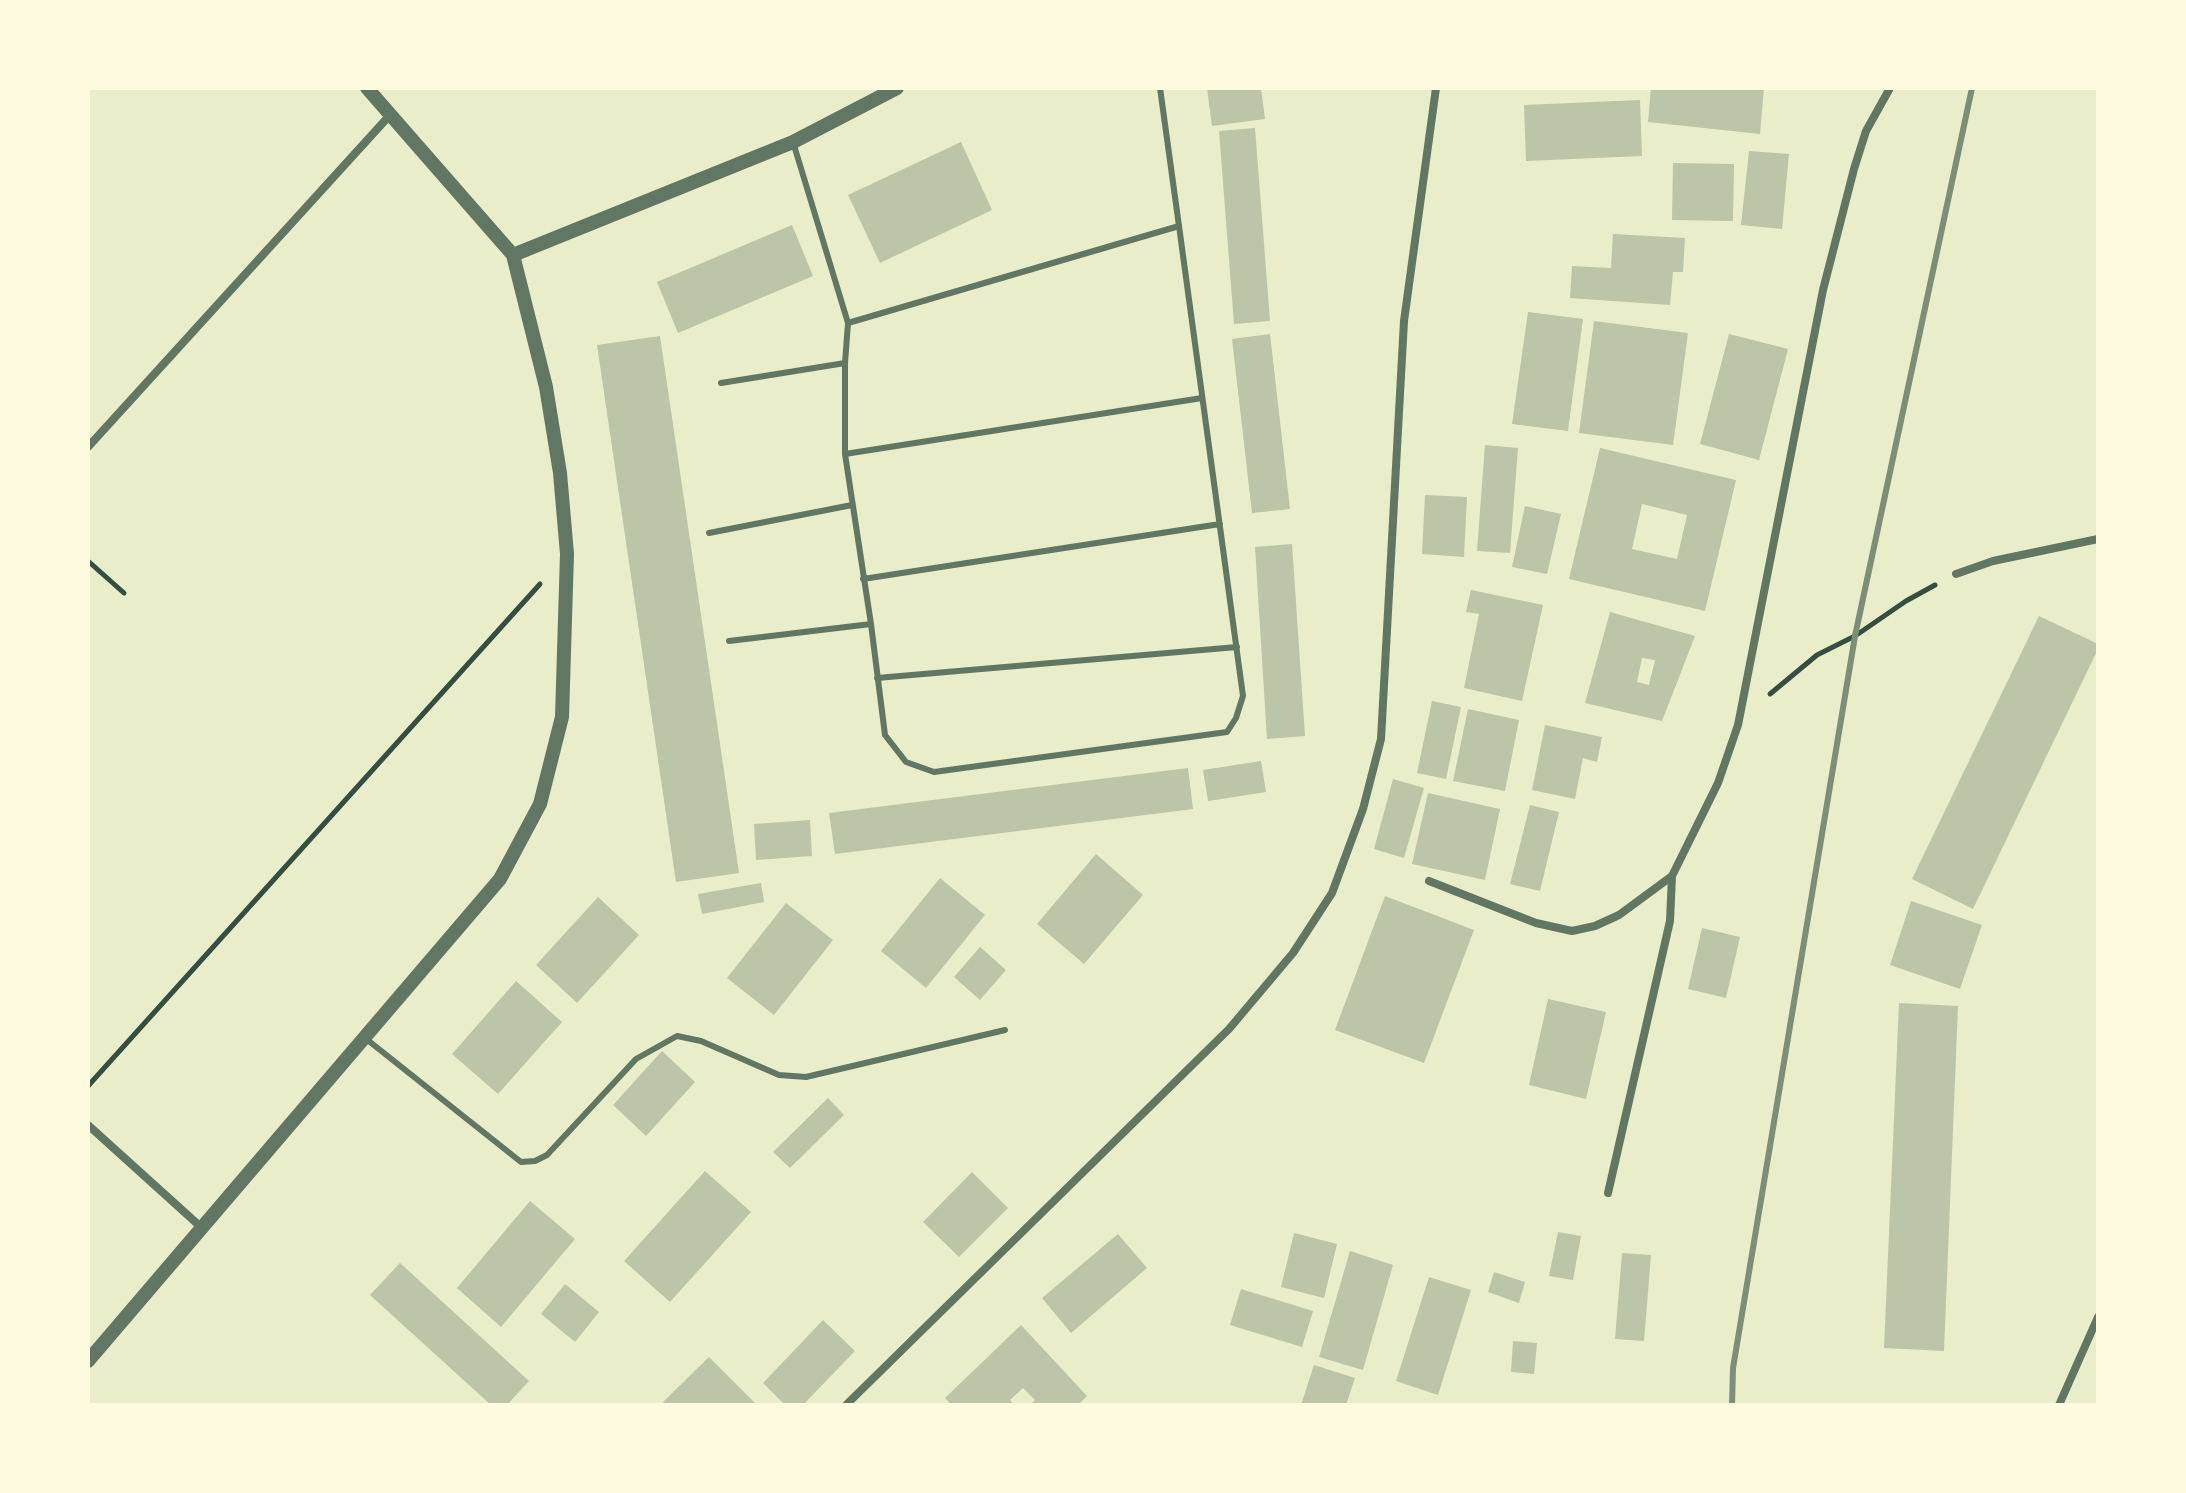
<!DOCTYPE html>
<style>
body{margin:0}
#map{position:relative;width:2186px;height:1493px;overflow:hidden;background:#e9edc9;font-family:"Asap Condensed",sans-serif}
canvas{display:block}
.frame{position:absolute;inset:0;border:90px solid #fefae0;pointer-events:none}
</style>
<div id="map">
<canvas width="2186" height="1493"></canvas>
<div class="frame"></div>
</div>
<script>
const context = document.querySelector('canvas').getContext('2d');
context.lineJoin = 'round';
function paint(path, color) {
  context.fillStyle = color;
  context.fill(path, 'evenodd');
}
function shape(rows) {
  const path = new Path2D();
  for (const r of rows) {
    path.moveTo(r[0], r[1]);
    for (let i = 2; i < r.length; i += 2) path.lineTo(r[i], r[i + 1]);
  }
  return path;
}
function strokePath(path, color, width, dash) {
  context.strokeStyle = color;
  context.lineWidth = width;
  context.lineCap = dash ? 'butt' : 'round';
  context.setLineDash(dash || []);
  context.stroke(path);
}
paint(shape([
 [1207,88,1261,88,1265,119,1212,126],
 [1651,88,1764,88,1760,134,1648,122],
 [1640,100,1642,156,1526,161,1524,105],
 [1255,128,1270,321,1234,324,1219,131],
 [961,142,992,210,880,263,848,195],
 [1749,151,1789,154,1782,229,1741,225],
 [1673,163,1734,164,1733,221,1672,220],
 [792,225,813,276,678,333,657,282],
 [1613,234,1685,238,1683,272,1673,272,1670,305,1570,298,1572,266,1611,268],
 [1528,312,1583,319,1568,431,1512,424],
 [1594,321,1688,333,1673,445,1579,433],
 [1270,334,1290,509,1252,513,1232,339],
 [1729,334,1788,349,1759,460,1700,444],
 [660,336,739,873,676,882,597,345],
 [1485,445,1518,448,1510,553,1477,551],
 [1600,448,1736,480,1705,611,1569,579],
 [1642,504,1687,515,1677,559,1632,549],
 [1425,495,1467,497,1464,557,1422,554],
 [1525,506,1561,514,1547,574,1512,567],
 [1292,544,1305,736,1267,739,1255,547],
 [1471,590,1543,605,1522,701,1464,688,1479,614,1466,612],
 [1610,612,1695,636,1662,721,1585,703],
 [1642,658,1655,660,1649,685,1637,682],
 [2039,616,2098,644,2098,649,1973,909,1912,879],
 [1432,701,1461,707,1446,779,1417,773],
 [1468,709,1519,720,1505,791,1453,781],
 [1545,725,1602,737,1597,762,1583,758,1575,799,1532,790],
 [1261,761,1266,792,1208,801,1203,770],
 [1188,768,1193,809,835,854,829,813],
 [1393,779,1424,788,1404,858,1374,849],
 [1428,793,1500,809,1485,880,1412,864],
 [1530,805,1559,812,1540,891,1510,884],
 [810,820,812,856,756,860,754,824],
 [1096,854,1143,895,1084,964,1037,924],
 [940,878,985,915,926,988,881,951],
 [761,883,764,902,702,914,698,894],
 [1385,896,1474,930,1424,1063,1335,1030],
 [598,897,639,935,577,1003,536,965],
 [1911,901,1982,925,1960,989,1890,965],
 [786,903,833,940,774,1015,727,978],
 [1702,928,1740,937,1726,998,1688,989],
 [980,947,1006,970,980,1000,954,977],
 [516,981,562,1022,498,1094,452,1054],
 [1548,999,1606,1012,1586,1099,1529,1085],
 [1899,1003,1958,1006,1944,1351,1884,1348],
 [662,1051,695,1082,646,1136,613,1105],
 [828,1098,844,1115,790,1168,773,1152],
 [705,1171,751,1212,670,1302,624,1261],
 [972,1172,1008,1208,959,1257,923,1222],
 [530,1201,575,1239,501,1327,457,1288],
 [1558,1232,1581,1236,1573,1280,1549,1276],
 [1294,1233,1337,1244,1324,1298,1281,1287],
 [1118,1234,1147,1268,1071,1333,1042,1298],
 [1350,1251,1393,1265,1363,1370,1319,1357],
 [1622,1253,1651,1255,1644,1341,1615,1339],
 [400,1263,529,1381,507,1405,491,1405,370,1295],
 [1494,1272,1525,1282,1519,1303,1488,1292],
 [1429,1277,1471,1290,1438,1395,1396,1381],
 [565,1284,599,1312,575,1342,541,1314],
 [1241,1289,1313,1311,1302,1347,1230,1325],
 [823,1320,855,1351,803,1405,785,1405,763,1383],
 [1021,1325,1087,1396,1078,1405,1030,1405,1035,1400,1023,1388,1010,1400,1014,1405,952,1405,945,1398],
 [1513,1341,1537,1343,1534,1374,1511,1372],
 [709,1357,757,1405,666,1405,663,1402],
 [1314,1365,1355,1378,1346,1405,1301,1405]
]), '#bcc5a7');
strokePath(shape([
 [88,561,124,593],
 [1770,694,1817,655,1855,636,1906,601,1935,585],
 [88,1086,540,584]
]), '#344e41', 5);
strokePath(shape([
 [793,142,848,323,1179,226,1160,88],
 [848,323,845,363,845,454,871,624,885,735,906,762,934,772,1227,732,1236,718,1243,696,1179,226],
 [721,383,845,363],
 [845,454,1202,398],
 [709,533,852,505],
 [863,579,1220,524],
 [729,641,871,624],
 [877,678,1237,647],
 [365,1038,521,1162,535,1161,547,1155,636,1059,677,1036,701,1041,779,1075,806,1077,1005,1030]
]), '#617663', 6);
strokePath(shape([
 [88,447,390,115],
 [1956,574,1993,561,2098,539],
 [1429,881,1536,923,1572,931,1595,926,1619,915,1672,876,1718,783,1738,725,1823,290,1854,169,1866,131,1890,88],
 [88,1125,202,1228],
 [1608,1193,1670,921,1672,876],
 [846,1405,1229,1029,1293,953,1332,893,1363,809,1381,739,1404,321,1436,88],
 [2059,1405,2098,1317]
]), '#617663', 8);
strokePath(shape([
 [513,255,793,142,897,88],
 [88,1361,500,879,540,804,562,717,567,554,560,473,546,387,513,255,367,88]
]), '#617663', 14);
strokePath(shape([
 [1732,1405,1733,1368,1855,636,1972,88]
]), '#7c8e77', 6);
</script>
